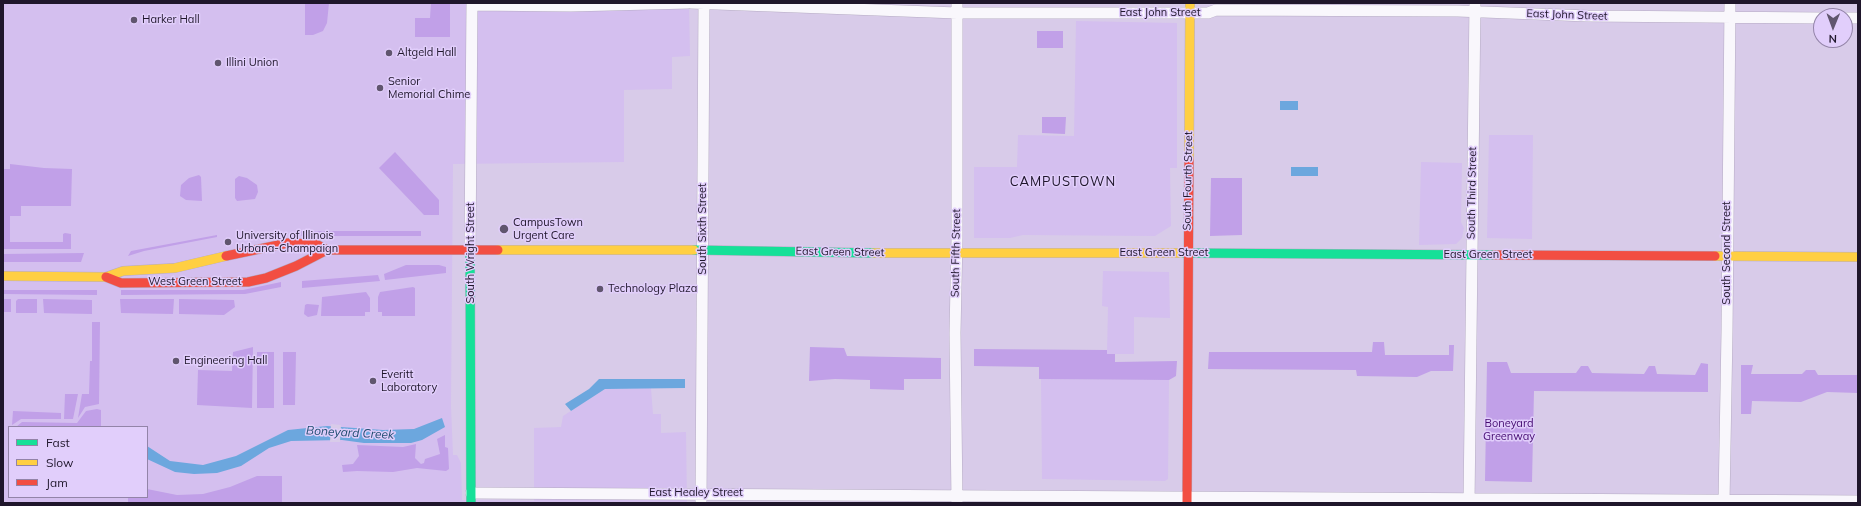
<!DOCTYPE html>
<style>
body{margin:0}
#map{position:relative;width:1861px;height:506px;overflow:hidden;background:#d8cbe9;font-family:Mulish,sans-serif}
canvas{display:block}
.frame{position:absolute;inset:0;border:4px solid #1f162b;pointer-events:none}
.legend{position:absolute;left:8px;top:426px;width:140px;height:72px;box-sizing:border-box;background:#e1cefb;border:1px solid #9384a8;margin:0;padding:5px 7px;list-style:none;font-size:12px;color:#1f162b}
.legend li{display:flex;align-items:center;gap:8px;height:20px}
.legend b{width:20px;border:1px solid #9384a8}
.north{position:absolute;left:1813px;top:8px;width:40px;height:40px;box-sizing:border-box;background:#e1cefb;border:1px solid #9384a8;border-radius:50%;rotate:181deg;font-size:11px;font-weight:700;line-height:16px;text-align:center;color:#1f162b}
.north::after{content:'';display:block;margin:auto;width:14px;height:18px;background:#60556e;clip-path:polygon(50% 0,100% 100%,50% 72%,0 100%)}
</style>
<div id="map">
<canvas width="1861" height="506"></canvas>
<div class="frame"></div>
<ul class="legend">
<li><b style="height:5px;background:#16e098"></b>Fast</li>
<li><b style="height:5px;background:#ffcf43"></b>Slow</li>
<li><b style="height:5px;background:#f24e42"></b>Jam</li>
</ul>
<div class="north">N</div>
</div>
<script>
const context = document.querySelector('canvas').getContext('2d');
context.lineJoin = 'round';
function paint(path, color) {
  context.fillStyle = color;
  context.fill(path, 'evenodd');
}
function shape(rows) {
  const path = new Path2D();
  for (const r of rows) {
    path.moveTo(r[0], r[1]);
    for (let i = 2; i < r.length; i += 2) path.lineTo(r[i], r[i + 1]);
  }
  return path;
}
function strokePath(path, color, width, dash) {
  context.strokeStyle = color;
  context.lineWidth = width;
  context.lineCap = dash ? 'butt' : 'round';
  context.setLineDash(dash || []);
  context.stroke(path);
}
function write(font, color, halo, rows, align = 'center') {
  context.font = font + ' Mulish,sans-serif';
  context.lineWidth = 3;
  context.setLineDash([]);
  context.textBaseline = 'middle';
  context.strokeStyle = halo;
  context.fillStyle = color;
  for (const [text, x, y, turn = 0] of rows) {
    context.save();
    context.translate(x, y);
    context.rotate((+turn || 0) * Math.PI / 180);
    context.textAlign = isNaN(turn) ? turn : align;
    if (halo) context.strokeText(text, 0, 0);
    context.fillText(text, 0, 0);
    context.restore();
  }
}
paint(shape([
 [3,3,689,3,690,56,672,57,672,89,624,90,624,162,453,164,451,406,453,455,457,455,461,463,462,500,534,501,534,428,561,427,563,416,605,389,651,388,653,414,661,414,661,433,686,432,687,503,3,503],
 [9,427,147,427,147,497,9,497],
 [1076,21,1177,23,1177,168,1170,168,1171,226,1155,236,1023,235,1010,238,974,238,974,167,1017,167,1018,135,1074,136],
 [1489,135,1533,135,1532,239,1487,238],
 [1421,162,1462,163,1461,222,1464,228,1462,238,1456,244,1419,245],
 [1103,271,1169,272,1170,318,1134,317,1134,354,1107,354,1108,307,1102,306],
 [1041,379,1169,380,1168,479,1165,481,1042,479]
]), '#d4bfef');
paint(shape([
 [305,3,329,3,327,23,323,31,313,35,305,35],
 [431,3,450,3,450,37,415,37,415,18,430,18],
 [1037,31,1063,31,1063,48,1037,48],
 [1042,117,1066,117,1065,134,1042,133],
 [395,152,439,200,439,215,424,215,379,168],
 [10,164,44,168,72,169,71,206,21,206,21,216,10,216,10,242,63,242,63,234,65,233,71,234,71,249,3,249,3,169,10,169],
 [199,175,201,177,202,201,186,200,180,196,181,185,189,178],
 [239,176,247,178,257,185,258,192,255,199,237,201,235,198,235,179],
 [1211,178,1242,178,1242,235,1210,236],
 [301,231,421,231,421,236,301,236],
 [217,235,217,237,144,251,128,256,131,251],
 [84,253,81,262,3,262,3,254],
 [406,265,439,265,446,267,446,273,385,280,384,274],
 [378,275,380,281,302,288,302,281],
 [281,282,281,287,245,294,121,295,121,290,243,290],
 [413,287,415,288,415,316,382,316,382,312,378,312,378,297,380,292],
 [3,290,97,290,97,295,3,294],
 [366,292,370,298,370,312,365,312,365,316,321,316,322,297],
 [3,299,11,299,11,312,3,312],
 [18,299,37,299,37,313,16,313,16,301],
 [43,299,92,300,92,314,44,313],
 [120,299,174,299,173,314,121,313],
 [179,299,234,300,235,307,224,315,179,314],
 [307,304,319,305,317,315,308,317,304,314,305,305],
 [92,322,100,322,99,404,85,407,78,418,82,394,89,394,90,361,92,361],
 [1373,342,1384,342,1385,355,1449,355,1449,345,1454,345,1453,371,1431,371,1417,377,1357,376,1356,370,1208,369,1209,352,1372,352],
 [253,347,252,408,197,405,198,370,232,371,233,352],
 [810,347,844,348,847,356,941,358,941,379,904,379,904,390,870,389,870,380,835,379,809,381],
 [974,349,1107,350,1107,354,1115,354,1115,362,1177,361,1176,376,1169,380,1039,379,1039,367,974,366],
 [257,352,274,352,274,408,257,408],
 [283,352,296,352,295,405,283,405],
 [1487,362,1507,362,1511,373,1576,373,1581,366,1588,366,1592,373,1644,374,1649,366,1655,366,1657,374,1695,375,1701,363,1708,364,1708,392,1534,391,1532,482,1485,481],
 [1741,365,1753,365,1751,374,1802,374,1806,370,1815,370,1818,375,1858,375,1858,393,1827,392,1801,402,1752,401,1751,414,1741,414],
 [65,394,78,394,73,419,64,419],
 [97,409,101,410,101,427,16,427,22,422,77,423,86,411],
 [13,411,61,413,61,419,21,419,12,425],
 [445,435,445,447,448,448,449,469,446,471,417,468,393,472,357,471,343,472,342,465,353,464,359,456,357,445,403,447,416,444,415,458,421,464,424,463,425,459,440,454,437,439],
 [257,476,282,476,282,503,128,503,128,497,147,497,147,489,177,495,203,494,230,487]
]), '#c1a0e8');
paint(shape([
 [1280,101,1298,101,1298,110,1280,110],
 [1291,167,1318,167,1318,176,1291,176],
 [599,379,685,379,685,388,605,389,571,411,565,404,589,389],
 [442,418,445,427,422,440,411,443,364,443,342,440,291,441,269,448,241,466,217,473,194,474,175,472,147,459,147,446,170,461,203,465,236,456,288,430,327,426,383,430,414,429]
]), '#6ca7de');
paint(shape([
 [331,424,341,425,340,442,330,442]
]), '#d8cbe9');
const street = shape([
 [691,3,957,13,1208,13,1216,10,1458,11,1588,16,1821,18],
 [957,3,957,238,955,333,957,503],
 [472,5,571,6,688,3],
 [1845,18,1858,18],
 [470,249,472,3],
 [471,493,1858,501],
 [701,503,704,3],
 [1469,503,1475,3],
 [1724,503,1727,332,1730,3]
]);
const fast = shape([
 [470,249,471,503],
 [694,250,873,253],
 [1181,253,1494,255]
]);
const slow = shape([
 [1189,159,1190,3],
 [498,250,694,250],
 [873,253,1181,253],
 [1715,256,1858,257],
 [3,276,106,277,123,271,175,268,226,256]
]);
const jam = shape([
 [1494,255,1715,256],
 [226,256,288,243,316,244,327,250,498,250],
 [106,277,121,283,248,282,266,278,296,266,327,250],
 [1187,503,1189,159]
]);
strokePath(street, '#b5abc3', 12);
strokePath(fast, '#b5abc3', 10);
strokePath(slow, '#b5abc3', 10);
strokePath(jam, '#b5abc3', 10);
strokePath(street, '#f9f7fc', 11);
strokePath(fast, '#16e098', 9);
strokePath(slow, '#ffcf43', 9);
strokePath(jam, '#f24e42', 9);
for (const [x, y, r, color] of [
 [134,20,4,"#60556e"],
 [389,53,4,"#60556e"],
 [218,63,4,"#60556e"],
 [380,88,4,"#60556e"],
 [504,229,5,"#60556e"],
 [228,242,4,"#60556e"],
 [600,289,4,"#60556e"],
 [176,361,4,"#60556e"],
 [373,381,4,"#60556e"]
]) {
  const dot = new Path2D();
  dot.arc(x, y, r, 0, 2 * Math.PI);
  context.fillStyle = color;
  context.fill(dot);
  strokePath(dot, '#e1cefb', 1.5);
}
write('11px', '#1f162b', '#e1cefb', [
 ["East John Street",1160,13],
 ["East John Street",1567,15,2],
 ["South Fourth Street",1188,181,-89],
 ["South Third Street",1472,193,-89],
 ["South Sixth Street",703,229,-90],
 ["East Green Street",840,252,1],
 ["South Wright Street",471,253,-90],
 ["South Fifth Street",956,253,-89],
 ["East Green Street",1164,253],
 ["South Second Street",1727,253,-90],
 ["East Green Street",1488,255],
 ["West Green Street",195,282],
 ["East Healey Street",696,493]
]);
write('11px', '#1f162b', '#e1cefb', [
 ["Harker Hall",142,20],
 ["Altgeld Hall",397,53],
 ["Illini Union",226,63],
 ["Senior",388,82],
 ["Memorial Chime",388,95],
 ["CampusTown",513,223],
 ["Urgent Care",513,236],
 ["University of Illinois",236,236],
 ["Urbana-Champaign",236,249],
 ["Technology Plaza",608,289],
 ["Engineering Hall",184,361],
 ["Everitt",381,375],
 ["Laboratory",381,388]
], 'left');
write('11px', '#450c70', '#e1cefb', [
 ["Boneyard",1509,424],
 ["Greenway",1509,437]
]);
write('italic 12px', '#204e71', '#e1cefb', [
 ["Boneyard Creek",350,433,3]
]);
context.letterSpacing = '1px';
write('13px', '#1f162b', '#e1cefb', [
 ["CAMPUSTOWN",1063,182]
]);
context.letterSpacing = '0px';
</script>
